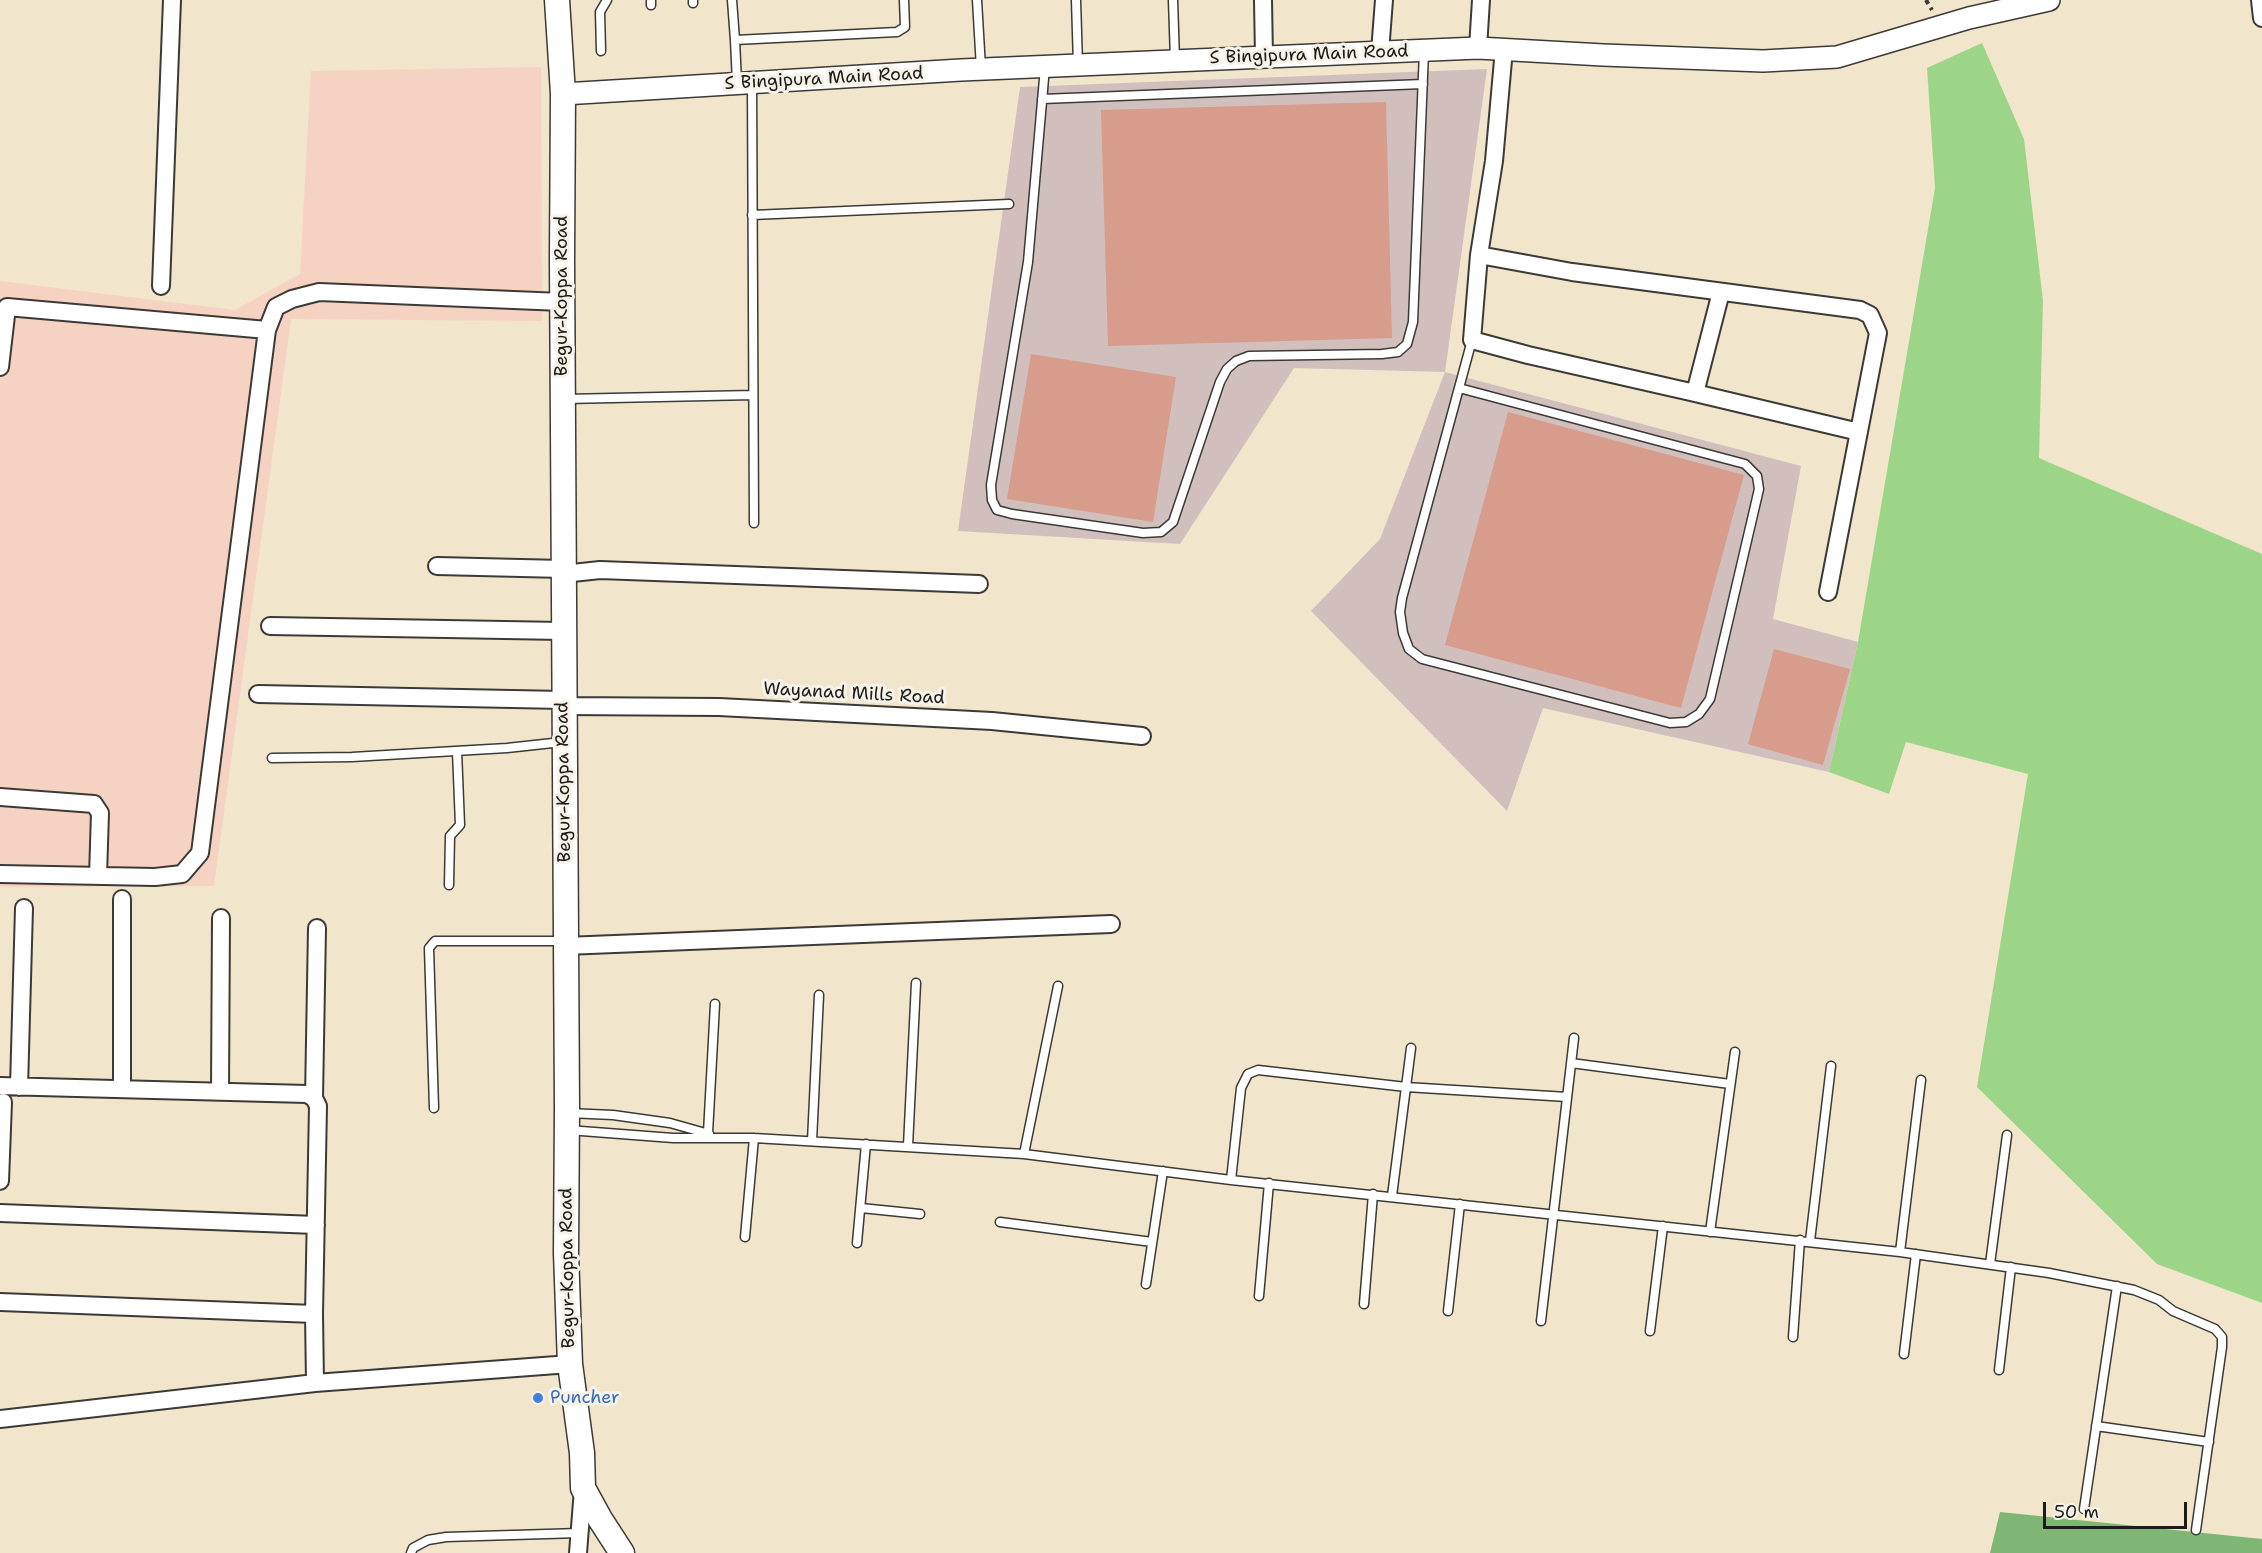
<!DOCTYPE html>
<style>
body{margin:0}
#map{position:relative;width:2262px;height:1553px;overflow:hidden;background:#f1e5cb;font-family:"Shantell Sans",sans-serif}
canvas{display:block}
.scale{position:absolute;left:2043px;top:1502px;width:144px;height:27px;box-sizing:border-box;border:3px solid #1c1c1c;border-top:0;padding-left:8px;font-size:18px;line-height:21px;white-space:nowrap;color:#1c1c1c;-webkit-text-stroke:4px #f7f3e8;paint-order:stroke}
</style>
<div id="map">
<canvas width="2262" height="1553"></canvas>
<div class="scale">50 m</div>
</div>
<script>
const context = document.querySelector('canvas').getContext('2d');
context.lineJoin = 'round';
function paint(path, color) {
  context.fillStyle = color;
  context.fill(path, 'evenodd');
}
function shape(rows) {
  const path = new Path2D();
  for (const r of rows) {
    path.moveTo(r[0], r[1]);
    for (let i = 2; i < r.length; i += 2) path.lineTo(r[i], r[i + 1]);
  }
  return path;
}
function strokePath(path, color, width, dash) {
  context.strokeStyle = color;
  context.lineWidth = width;
  context.lineCap = dash ? 'butt' : 'round';
  context.setLineDash(dash || []);
  context.stroke(path);
}
function write(font, color, halo, rows, align = 'center') {
  context.font = font + ' "Shantell Sans",sans-serif';
  context.lineWidth = 6;
  context.setLineDash([]);
  context.textBaseline = 'middle';
  context.strokeStyle = halo;
  context.fillStyle = color;
  for (const [text, x, y, turn = 0] of rows) {
    context.save();
    context.translate(x, y);
    context.rotate((+turn || 0) * Math.PI / 180);
    context.textAlign = isNaN(turn) ? turn : align;
    if (halo) context.strokeText(text, 0, 0);
    context.fillText(text, 0, 0);
    context.restore();
  }
}
paint(shape([
 [541,67,542,321,291,319,214,886,0,887,0,281,235,310,300,274,311,71]
]), '#f6d2c3');
paint(shape([
 [1487,69,1445,372,1801,466,1773,619,1858,642,1829,772,1543,708,1507,811,1311,611,1380,539,1445,372,1294,368,1180,544,958,531,1020,87]
]), '#d1bfbd');
paint(shape([
 [1982,43,2024,139,2043,301,2039,458,2262,554,2262,1303,2157,1264,1977,1087,2028,774,1906,742,1889,794,1829,772,1858,642,1935,188,1927,68]
]), '#9dd588');
paint(shape([
 [2000,1512,2262,1539,2262,1553,1990,1553]
]), '#7eb674');
paint(shape([
 [1386,102,1392,338,1108,346,1101,110],
 [1031,354,1176,377,1153,522,1007,499],
 [1508,412,1744,475,1681,708,1445,645],
 [1774,649,1850,669,1823,765,1748,744]
]), '#d79c8b');
const service = shape([
 [651,0,651,5],
 [693,0,693,3],
 [732,0,735,40],
 [977,0,981,68],
 [1076,0,1078,65],
 [1173,0,1175,60],
 [601,51,600,12,607,0],
 [1045,67,1028,262,991,485,992,500,997,510,1012,514,1143,533,1161,532,1173,522,1220,382,1227,369,1236,361,1249,356,1382,354,1398,352,1407,344,1413,322,1424,51],
 [737,83,735,40,897,32,905,27,904,0],
 [752,83,754,523],
 [1042,99,1423,84],
 [752,215,1009,204],
 [1459,388,1745,464,1757,476,1759,489,1710,699,1699,714,1686,722,1670,723,1422,659,1409,649,1403,633,1400,612,1402,598,1472,340],
 [565,399,753,395],
 [272,758,352,757,507,748,562,742],
 [449,885,450,836,460,825,457,751],
 [1571,1063,1730,1084],
 [434,1108,429,948,435,941,565,941],
 [568,1113,613,1115,670,1123,709,1134],
 [568,1130,673,1138,754,1138,1024,1154,1231,1180,1900,1252,2049,1273,2134,1290,2159,1300,2173,1311,2215,1329,2222,1337,2222,1347,2196,1530],
 [708,1133,715,1004],
 [812,1141,819,995],
 [908,1146,916,983],
 [1024,1154,1058,986],
 [1231,1180,1241,1088,1248,1074,1258,1070,1406,1087,1567,1097],
 [1392,1196,1411,1048],
 [861,1208,920,1214],
 [1000,1222,1152,1242],
 [1710,1232,1735,1052],
 [745,1237,754,1138],
 [1810,1241,1831,1066],
 [857,1243,866,1144],
 [1900,1252,1921,1080],
 [1990,1264,2007,1135],
 [1146,1284,1163,1171],
 [1259,1296,1269,1183],
 [1364,1304,1373,1194],
 [1448,1311,1460,1204],
 [1541,1321,1574,1038],
 [1650,1331,1663,1226],
 [1793,1337,1800,1240],
 [1904,1354,1916,1254],
 [1999,1370,2011,1267],
 [2096,1426,2209,1442],
 [2084,1509,2117,1286],
 [411,1553,413,1548,428,1540,446,1537,580,1533]
]);
const minor = shape([
 [1263,0,1264,57],
 [2260,0,2262,18],
 [1478,48,1481,0],
 [1504,49,1494,161,1479,255,1572,272,1860,310,1870,315,1878,333,1828,592],
 [1380,52,1384,0],
 [1479,255,1472,340,1528,355,1695,393,1721,292],
 [161,286,172,0],
 [0,367,7,307,267,330],
 [1695,393,1859,432],
 [437,566,563,569],
 [563,574,600,570,979,584],
 [270,626,563,631],
 [258,694,563,700],
 [563,706,719,707,992,721,1142,736],
 [0,797,94,804,100,813,98,876],
 [0,874,155,877,182,874,200,853,267,330,276,307,292,299,319,292,562,302],
 [122,899,122,1089],
 [565,946,1111,924],
 [0,1086,307,1094,314,1098,318,1106,314,1314,315,1383,570,1364],
 [19,1087,24,908],
 [220,1091,221,918],
 [314,1098,317,928],
 [0,1181,3,1102],
 [0,1213,316,1225],
 [0,1302,314,1314],
 [0,1419,315,1383],
 [578,1553,583,1489]
]);
const tertiary = shape([
 [563,94,961,70,1478,48,1603,55,1763,61,1837,57,1969,18,2049,0]
]);
const secondary = shape([
 [557,0,563,94,562,259,567,1108,566,1253,570,1364,582,1453,583,1488,600,1519,622,1553]
]);
strokePath(service, '#3c3a36', 11);
strokePath(minor, '#3c3a36', 20);
strokePath(tertiary, '#3c3a36', 24);
strokePath(secondary, '#3c3a36', 27);
strokePath(shape([
 [1926,0,1932,10]
]), '#3c3a36', 4, [4.5, 4.5]);
strokePath(service, '#fff', 8);
strokePath(minor, '#fff', 16);
strokePath(tertiary, '#fff', 21);
strokePath(secondary, '#fff', 24);
for (const [x, y, r, color] of [
 [538,1398,6,"#3f7fe0"]
]) {
  const dot = new Path2D();
  dot.arc(x, y, r, 0, 2 * Math.PI);
  context.fillStyle = color;
  context.fill(dot);
  strokePath(dot, '#f7f3e8', 2);
}
write('18px', '#1c1c1c', '#f7f3e8', [
 ["S Bingipura Main Road",1309,55,-2],
 ["S Bingipura Main Road",824,79,-3],
 ["Begur-Koppa Road",562,296,-90],
 ["Wayanad Mills Road",854,694,3],
 ["Begur-Koppa Road",564,782,-91],
 ["Begur-Koppa Road",568,1268,-91]
]);
write('18px', '#366cbe', '#f7f3e8', [
 ["Puncher",550,1398]
], 'left');
</script>
